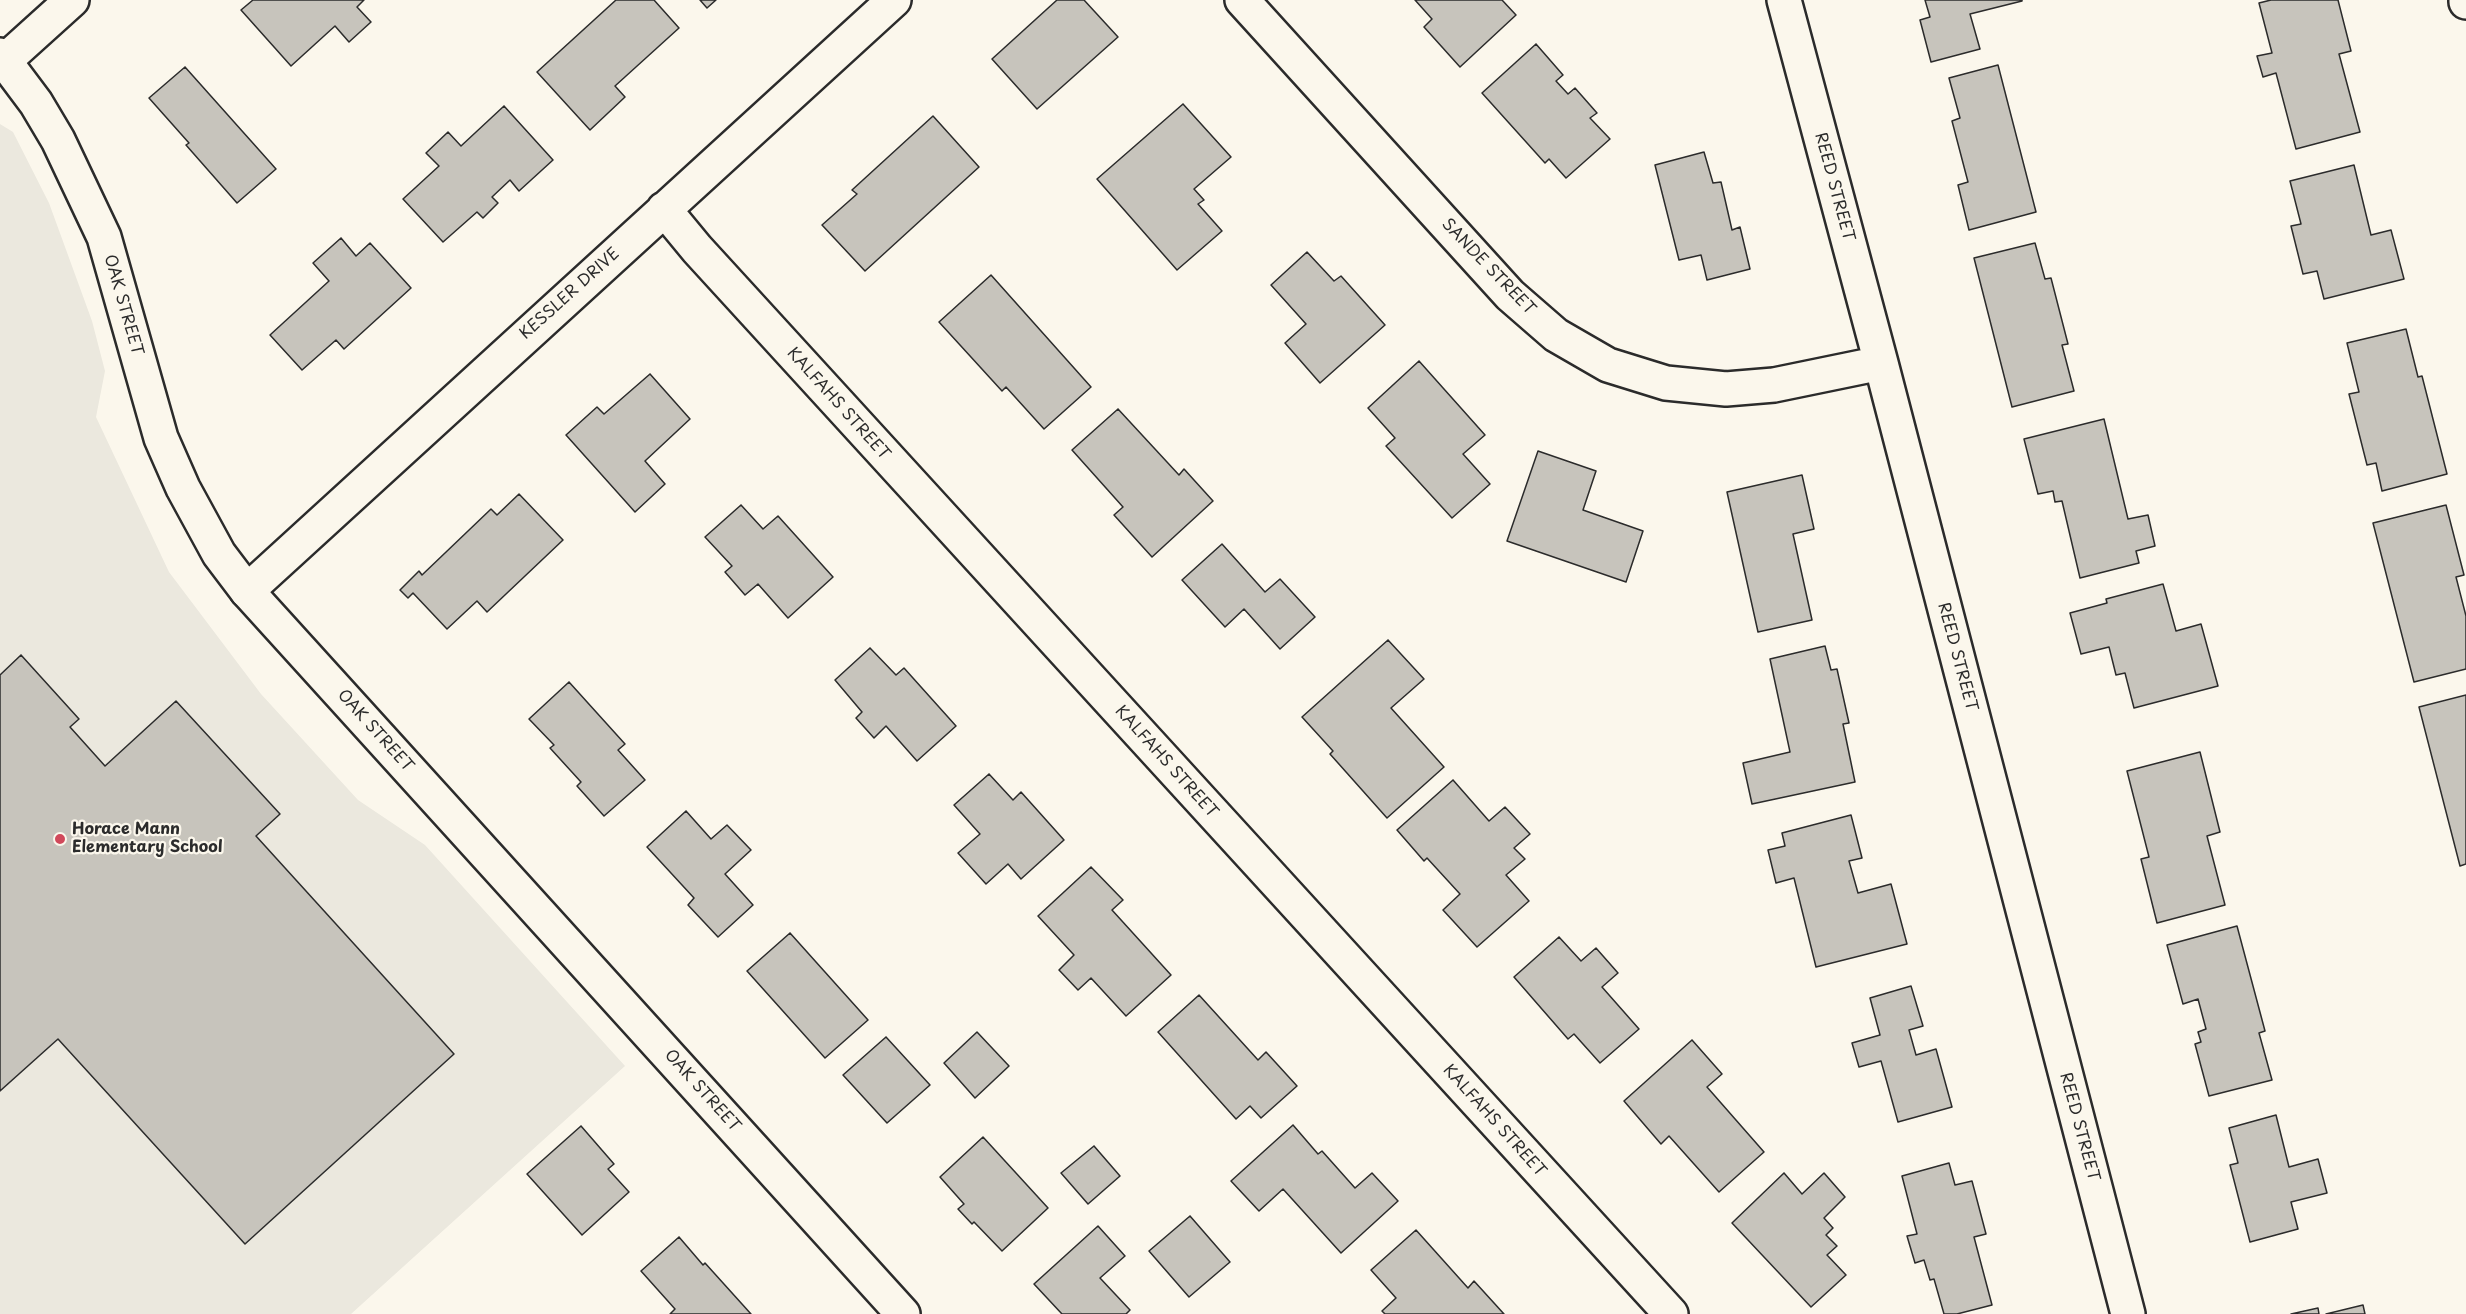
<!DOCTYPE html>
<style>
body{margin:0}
canvas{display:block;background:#fbf7ec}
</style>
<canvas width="2466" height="1314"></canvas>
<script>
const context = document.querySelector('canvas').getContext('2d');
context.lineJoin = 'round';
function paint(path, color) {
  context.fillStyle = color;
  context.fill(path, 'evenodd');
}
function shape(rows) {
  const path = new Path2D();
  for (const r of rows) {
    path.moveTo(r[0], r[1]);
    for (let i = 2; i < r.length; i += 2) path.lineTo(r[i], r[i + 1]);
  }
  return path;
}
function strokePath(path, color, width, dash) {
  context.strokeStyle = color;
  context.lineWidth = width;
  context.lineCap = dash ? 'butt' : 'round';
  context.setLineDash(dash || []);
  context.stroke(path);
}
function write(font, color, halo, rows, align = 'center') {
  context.font = font + ' "Playpen Sans",sans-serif';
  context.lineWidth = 4.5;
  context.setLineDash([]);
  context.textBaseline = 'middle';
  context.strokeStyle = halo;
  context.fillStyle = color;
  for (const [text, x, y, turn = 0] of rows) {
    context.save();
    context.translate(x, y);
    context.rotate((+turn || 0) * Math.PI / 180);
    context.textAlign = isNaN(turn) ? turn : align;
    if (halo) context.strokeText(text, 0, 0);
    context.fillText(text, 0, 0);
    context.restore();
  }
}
paint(shape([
 [0,124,13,132,49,203,92,321,105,371,96,417,169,572,261,694,358,800,425,845,625,1066,351,1314,0,1314]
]), '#ebe8de');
const building = shape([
 [253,0,364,0,357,7,371,22,349,42,335,26,291,66,241,10,253,0],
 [616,0,654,0,679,28,615,86,625,97,590,130,537,72,616,0],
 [700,0,716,0,707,8,700,0],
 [1057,0,1084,0,1118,37,1037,109,992,59,1057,0],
 [1415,0,1502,0,1516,15,1460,67,1424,27,1432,19,1415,0],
 [1925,0,2022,0,2022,1,1970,14,1980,49,1931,62,1920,20,1930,17,1925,0],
 [2271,0,2338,0,2351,51,2339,54,2360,132,2296,149,2276,73,2263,77,2257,56,2272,53,2259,3,2271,0],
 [1536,44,1563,75,1556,81,1568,94,1575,88,1597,113,1590,118,1610,139,1566,178,1549,159,1545,163,1482,93,1536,44],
 [1998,65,2036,212,1969,230,1958,185,1968,182,1952,121,1960,118,1949,78,1998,65],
 [185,67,276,169,237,203,186,145,189,143,149,98,185,67],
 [1183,104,1231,157,1194,189,1204,200,1198,204,1222,231,1177,270,1097,179,1183,104],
 [504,106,553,160,519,191,510,180,492,197,498,203,483,218,477,212,443,242,403,199,439,166,426,153,448,132,461,146,504,106],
 [933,116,979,167,865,271,822,225,857,194,852,190,933,116],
 [1704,152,1713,183,1721,182,1732,230,1740,227,1750,269,1707,280,1701,255,1679,260,1655,165,1704,152],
 [2354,165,2371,235,2391,230,2404,279,2324,299,2317,271,2303,274,2291,226,2301,224,2290,181,2354,165],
 [341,238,356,256,370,243,411,288,344,349,336,340,302,370,270,335,329,281,313,263,341,238],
 [2035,243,2045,279,2051,278,2068,344,2062,345,2074,391,2012,407,1974,258,2035,243],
 [1307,252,1334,281,1341,276,1385,325,1320,383,1285,343,1306,324,1271,285,1307,252],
 [991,275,1091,387,1044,429,1006,387,1002,391,939,322,991,275],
 [2406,329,2418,377,2422,376,2447,474,2382,491,2376,463,2367,465,2349,394,2359,392,2347,343,2406,329],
 [1419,361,1485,435,1463,454,1490,484,1452,518,1386,446,1395,438,1368,408,1419,361],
 [650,374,690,419,645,461,665,484,635,512,566,435,597,407,604,414,650,374],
 [1118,409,1179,475,1184,469,1213,501,1152,557,1114,515,1123,507,1072,450,1118,409],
 [2104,419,2128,519,2148,515,2155,546,2136,551,2139,563,2080,578,2062,501,2055,502,2053,491,2038,494,2024,439,2104,419],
 [1538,451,1596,471,1583,510,1643,531,1626,582,1507,541,1538,451],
 [1802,475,1814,529,1793,534,1812,620,1758,632,1727,492,1802,475],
 [519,494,563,540,487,612,477,601,447,629,413,593,408,598,400,590,419,571,422,575,491,509,497,515,519,494],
 [741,505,763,529,778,516,833,577,788,618,758,584,745,595,725,572,732,566,705,537,741,505],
 [2446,505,2464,575,2456,577,2466,616,2466,669,2414,682,2373,523,2446,505],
 [1222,544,1265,592,1280,579,1315,617,1280,649,1244,609,1225,627,1182,580,1222,544],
 [2163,584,2176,631,2201,624,2218,686,2134,708,2125,673,2116,675,2109,647,2081,654,2070,613,2107,603,2106,599,2163,584],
 [1388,640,1424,679,1391,708,1444,767,1387,818,1330,754,1333,751,1302,717,1388,640],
 [1825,646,1831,670,1837,669,1849,723,1843,724,1855,782,1752,804,1743,763,1790,752,1770,659,1825,646],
 [870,648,896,675,904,668,956,726,917,761,886,726,874,738,856,718,862,712,835,680,870,648],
 [21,655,79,719,70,727,105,766,176,701,280,814,256,836,454,1054,245,1244,58,1039,0,1091,0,675,21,655],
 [569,682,625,744,618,750,645,780,604,816,577,786,581,782,550,748,554,745,529,719,569,682],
 [2466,695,2466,864,2460,866,2419,707,2466,695],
 [2200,752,2220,832,2207,836,2225,905,2157,923,2141,859,2149,857,2127,771,2200,752],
 [989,774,1013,800,1021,792,1064,840,1021,879,1008,864,986,884,958,853,980,834,954,805,989,774],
 [1453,780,1489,821,1505,807,1530,834,1514,848,1525,859,1506,875,1529,901,1477,947,1443,910,1460,894,1427,858,1424,861,1397,830,1453,780],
 [686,811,711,839,727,825,751,850,725,874,753,905,718,937,688,905,694,898,647,847,686,811],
 [1851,815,1862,858,1849,861,1858,893,1891,884,1907,944,1816,967,1794,878,1776,883,1768,850,1785,846,1782,833,1851,815],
 [1091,867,1123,900,1112,910,1171,975,1126,1016,1091,978,1078,990,1059,970,1074,955,1038,916,1091,867],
 [2237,926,2265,1031,2259,1033,2272,1080,2209,1096,2195,1044,2201,1042,2198,1032,2206,1029,2198,999,2183,1004,2167,945,2237,926],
 [790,933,868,1020,825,1058,747,971,790,933],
 [1559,937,1581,961,1596,948,1618,973,1602,987,1639,1029,1600,1063,1574,1034,1568,1039,1514,977,1559,937],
 [1911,986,1923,1026,1909,1030,1916,1055,1936,1049,1952,1107,1898,1122,1881,1061,1859,1067,1852,1043,1880,1035,1870,998,1911,986],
 [1199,995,1258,1060,1266,1052,1297,1086,1261,1118,1250,1106,1236,1119,1158,1032,1199,995],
 [977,1032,1009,1066,975,1098,944,1063,977,1032],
 [886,1037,930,1085,887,1123,843,1075,886,1037],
 [1692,1040,1722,1074,1707,1087,1764,1152,1719,1192,1669,1136,1661,1144,1624,1101,1692,1040],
 [2276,1115,2289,1167,2318,1159,2327,1193,2291,1202,2298,1229,2250,1242,2230,1165,2238,1163,2229,1128,2276,1115],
 [1293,1125,1318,1154,1322,1151,1355,1188,1372,1173,1398,1201,1341,1253,1283,1189,1259,1211,1231,1181,1293,1125],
 [581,1126,614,1164,608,1169,629,1192,582,1235,527,1174,581,1126],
 [983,1137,1048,1208,1002,1251,974,1222,972,1224,958,1209,964,1204,940,1177,983,1137],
 [1094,1146,1120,1176,1088,1204,1061,1173,1094,1146],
 [1949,1163,1955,1185,1972,1181,1986,1234,1974,1237,1992,1305,1957,1314,1944,1314,1934,1279,1930,1280,1924,1260,1915,1263,1907,1236,1917,1234,1902,1176,1949,1163],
 [1784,1173,1802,1194,1824,1173,1845,1197,1824,1218,1833,1228,1826,1235,1837,1246,1827,1255,1846,1275,1811,1307,1732,1223,1784,1173],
 [1190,1216,1230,1262,1189,1297,1149,1251,1190,1216],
 [1098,1226,1125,1256,1100,1278,1130,1310,1126,1314,1062,1314,1034,1284,1098,1226],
 [1416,1230,1468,1288,1474,1281,1504,1314,1385,1314,1382,1311,1396,1298,1371,1270,1416,1230],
 [679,1237,703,1265,705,1263,751,1314,670,1314,675,1309,641,1271,679,1237],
 [2363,1305,2365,1314,2326,1314,2363,1305],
 [2318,1308,2319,1314,2291,1314,2318,1308]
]);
paint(building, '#c7c4bc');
strokePath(building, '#2b2b2b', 1.5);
const minor = shape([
 [1242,0,1510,295,1556,335,1608,365,1666,383,1726,389,1774,385,1881,363],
 [1784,0,1881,363,2128,1314],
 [0,65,72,0],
 [664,209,697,249,1671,1314],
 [247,591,894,0]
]);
const tertiary = shape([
 [2466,0,2466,2],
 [0,55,36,103,58,140,104,237,161,438,183,488,219,554,247,591,903,1314]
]);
strokePath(minor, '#2b2b2b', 38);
strokePath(tertiary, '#2b2b2b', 38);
strokePath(minor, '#fbf7ec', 33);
strokePath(tertiary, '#fbf7ec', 33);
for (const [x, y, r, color] of [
 [60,839,6,"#d1495b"]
]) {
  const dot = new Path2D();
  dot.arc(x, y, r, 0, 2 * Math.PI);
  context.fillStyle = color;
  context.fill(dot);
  strokePath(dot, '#fbf7ec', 2);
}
write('16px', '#2b2b2b', '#fbf7ec', [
 ["REED STREET",1834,187,75],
 ["SANDE STREET",1488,267,46],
 ["KESSLER DRIVE",570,294,-42],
 ["OAK STREET",123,305,74],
 ["KALFAHS STREET",838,404,48],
 ["REED STREET",1957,657,75],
 ["OAK STREET",375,731,48],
 ["KALFAHS STREET",1166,762,48],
 ["OAK STREET",702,1091,48],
 ["KALFAHS STREET",1494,1121,48],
 ["REED STREET",2079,1127,75]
]);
write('bold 16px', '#2b2b2b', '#fbf7ec', [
 ["Horace Mann",72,830],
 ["Elementary School",72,848]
], 'left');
</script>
